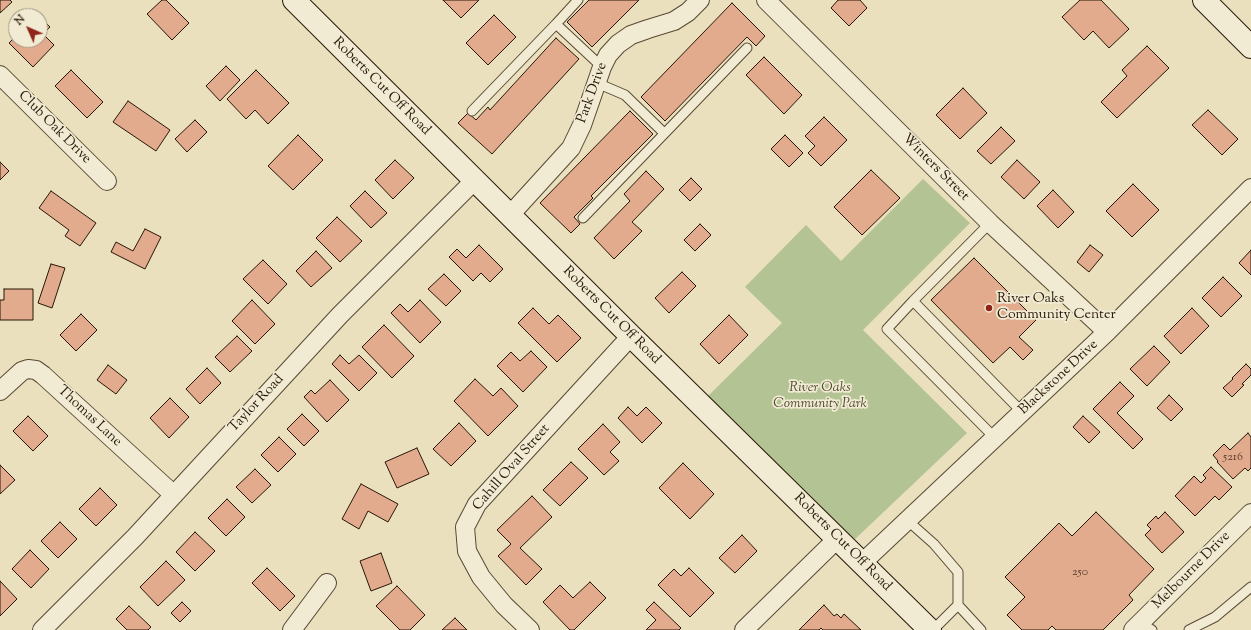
<!DOCTYPE html>
<style>
body{margin:0}
#map{position:relative;width:1251px;height:630px;overflow:hidden;background:#eae0bd;font-family:"Sorts Mill Goudy",serif}
canvas{display:block}
.north{position:absolute;left:8px;top:8px;width:40px;height:40px;box-sizing:border-box;background:#f1ebd4;border:1px solid #a09682;border-radius:50%;rotate:315deg;font-size:11px;font-weight:700;line-height:16px;text-align:center;color:#271607}
.north::after{content:'';display:block;margin:auto;width:14px;height:18px;background:#8f2418;clip-path:polygon(50% 0,100% 100%,50% 72%,0 100%)}
</style>
<div id="map">
<canvas width="1251" height="630"></canvas>
<div class="north">N</div>
</div>
<script>
const context = document.querySelector('canvas').getContext('2d');
context.lineJoin = 'round';
function paint(path, color) {
  context.fillStyle = color;
  context.fill(path, 'evenodd');
}
function shape(rows) {
  const path = new Path2D();
  for (const r of rows) {
    path.moveTo(r[0], r[1]);
    for (let i = 2; i < r.length; i += 2) path.lineTo(r[i], r[i + 1]);
  }
  return path;
}
function strokePath(path, color, width, dash) {
  context.strokeStyle = color;
  context.lineWidth = width;
  context.lineCap = dash ? 'butt' : 'round';
  context.setLineDash(dash || []);
  context.stroke(path);
}
function write(font, color, halo, rows, align = 'center') {
  context.font = font + ' "Sorts Mill Goudy",serif';
  context.lineWidth = 3.5;
  context.setLineDash([]);
  context.textBaseline = 'middle';
  context.strokeStyle = halo;
  context.fillStyle = color;
  for (const [text, x, y, turn = 0] of rows) {
    context.save();
    context.translate(x, y);
    context.rotate((+turn || 0) * Math.PI / 180);
    context.textAlign = isNaN(turn) ? turn : align;
    if (halo) context.strokeText(text, 0, 0);
    context.fillText(text, 0, 0);
    context.restore();
  }
}
paint(shape([
 [923,179,970,223,863,330,967,433,853,541,707,397,782,323,745,287,806,225,841,261]
]), '#b4c393');
const building = shape([
 [0,0,10,0,12,2,0,13,0,0],
 [162,0,166,0,189,23,172,40,147,14,162,0],
 [443,0,479,0,461,18,443,0],
 [589,0,639,0,592,47,567,22,589,0],
 [838,0,860,0,867,8,849,26,831,8,838,0],
 [1080,0,1101,0,1129,29,1109,48,1093,31,1084,40,1062,17,1080,0],
 [732,3,765,36,756,46,747,37,665,121,641,97,732,3],
 [494,15,516,37,488,65,466,43,494,15],
 [40,17,50,27,43,34,54,45,33,67,9,43,16,36,16,40,40,40,40,17],
 [556,38,579,59,492,154,458,123,468,113,476,120,488,107,490,110,556,38],
 [1147,46,1169,68,1117,118,1101,102,1127,76,1122,70,1147,46],
 [764,57,802,95,784,114,746,75,764,57],
 [226,66,240,80,220,101,206,86,226,66],
 [71,70,103,102,87,118,55,86,71,70],
 [256,70,289,103,268,124,255,110,246,119,227,99,256,70],
 [963,88,987,113,960,139,936,115,963,88],
 [128,101,170,130,156,151,113,122,128,101],
 [1208,110,1238,139,1222,155,1192,125,1208,110],
 [630,111,653,134,591,196,593,198,574,217,580,224,571,233,540,203,630,111],
 [824,117,847,140,821,166,808,153,815,146,805,136,824,117],
 [195,120,207,132,187,152,175,139,195,120],
 [1001,127,1015,141,991,164,977,151,1001,127],
 [298,135,323,160,293,190,268,166,298,135],
 [785,135,803,153,789,167,771,149,785,135],
 [395,160,414,178,393,199,375,180,395,160],
 [1017,160,1040,182,1024,199,1001,177,1017,160],
 [0,162,9,171,0,180,0,162],
 [871,170,900,198,862,235,834,207,871,170],
 [646,171,664,189,632,222,642,231,614,259,594,238,630,201,624,194,646,171],
 [691,178,702,189,690,201,679,190,691,178],
 [1133,184,1159,210,1132,237,1106,211,1133,184],
 [1053,190,1074,212,1058,228,1037,206,1053,190],
 [51,191,96,223,80,246,65,236,69,230,39,208,51,191],
 [365,191,387,213,371,228,350,206,365,191],
 [337,217,362,241,340,262,316,238,337,217],
 [700,224,711,235,695,251,684,240,700,224],
 [145,229,161,237,145,269,111,252,116,242,133,251,145,229],
 [479,245,503,269,490,282,481,273,473,281,449,257,457,249,466,258,479,245],
 [1090,245,1103,255,1089,272,1077,262,1090,245],
 [1251,250,1251,275,1239,263,1251,250],
 [316,251,332,268,311,287,296,271,316,251],
 [974,258,1036,320,1019,337,1033,350,1023,360,1010,347,993,363,931,300,974,258],
 [263,260,287,284,268,304,243,279,263,260],
 [51,264,65,268,52,308,38,303,51,264],
 [682,272,696,286,669,313,655,298,682,272],
 [444,274,461,291,446,306,428,289,444,274],
 [1223,277,1242,296,1221,317,1202,298,1223,277],
 [4,289,33,289,33,320,0,320,0,300,4,300,4,289],
 [252,300,275,324,255,344,232,321,252,300],
 [420,300,441,322,420,343,391,313,400,304,408,312,420,300],
 [533,308,549,324,558,315,581,338,557,362,518,323,533,308],
 [1192,308,1209,326,1181,354,1164,336,1192,308],
 [81,314,97,330,76,351,60,335,81,314],
 [729,315,748,335,719,364,700,344,729,315],
 [384,325,414,356,392,378,362,347,384,325],
 [237,336,252,351,230,372,215,357,237,336],
 [1154,346,1170,362,1147,386,1130,369,1154,346],
 [531,351,547,367,523,392,497,366,511,352,520,361,531,351],
 [340,355,349,364,359,355,377,373,359,391,332,364,340,355],
 [1246,364,1251,369,1251,375,1242,384,1244,385,1232,397,1223,388,1233,379,1232,378,1246,364],
 [108,365,127,380,116,394,97,380,108,365],
 [207,368,221,383,200,404,186,389,207,368],
 [475,379,493,396,501,388,518,406,488,436,454,401,475,379],
 [330,380,349,400,327,422,304,397,311,390,315,394,330,380],
 [1120,382,1134,396,1117,413,1143,439,1133,449,1093,409,1120,382],
 [1169,395,1183,409,1171,421,1157,408,1169,395],
 [170,398,189,417,169,438,150,418,170,398],
 [628,407,637,416,646,407,662,423,642,443,618,418,628,407],
 [302,414,319,431,304,446,287,429,302,414],
 [28,416,48,436,33,451,13,431,28,416],
 [1083,416,1100,432,1089,443,1073,427,1083,416],
 [459,423,476,441,451,466,433,449,459,423],
 [603,424,620,442,610,452,619,461,604,475,578,449,603,424],
 [1248,433,1251,437,1251,468,1248,471,1245,468,1233,479,1217,462,1218,461,1213,455,1224,444,1230,450,1248,433],
 [279,437,296,454,278,472,261,455,279,437],
 [417,448,429,474,397,488,385,462,417,448],
 [571,462,588,478,560,506,543,490,571,462],
 [683,463,714,494,690,519,659,488,683,463],
 [0,465,15,480,0,494,0,465],
 [1211,467,1232,487,1219,500,1215,496,1195,516,1175,496,1194,476,1201,483,1206,478,1203,475,1211,467],
 [255,469,271,485,252,503,236,487,255,469],
 [361,484,398,504,388,522,368,511,359,529,342,519,361,484],
 [100,488,117,505,96,526,79,509,100,488],
 [532,496,552,517,520,548,542,569,526,585,498,556,511,544,497,530,532,496],
 [227,499,245,517,226,536,208,518,227,499],
 [1096,512,1154,569,1129,595,1133,600,1103,630,1056,630,1052,626,1048,630,1022,630,1007,615,1025,597,1005,577,1059,523,1072,536,1096,512],
 [1165,512,1184,532,1162,553,1145,535,1151,529,1147,525,1156,516,1158,519,1165,512],
 [60,522,77,539,58,558,41,541,60,522],
 [195,532,215,551,195,571,176,552,195,532],
 [742,535,757,551,735,573,719,558,742,535],
 [30,550,49,569,31,588,12,569,30,550],
 [381,553,392,583,371,591,360,561,381,553],
 [166,561,185,580,158,606,140,587,166,561],
 [267,568,295,596,280,611,252,583,267,568],
 [689,568,714,593,690,617,658,585,674,569,681,576,689,568],
 [0,581,17,599,0,616,0,581],
 [590,582,606,598,574,630,570,630,543,602,560,585,573,598,590,582],
 [397,586,425,615,410,630,400,630,376,606,397,586],
 [182,602,191,611,180,622,171,613,182,602],
 [654,602,681,628,679,630,646,630,656,620,646,610,654,602],
 [824,605,834,616,837,614,841,618,844,614,861,630,823,630,821,628,819,630,799,630,824,605],
 [129,606,151,627,148,630,127,630,116,619,129,606],
 [455,618,467,630,442,630,455,618]
]);
paint(building, '#e3ab8d');
strokePath(building, '#271607', 1);
const lane = shape([
 [556,24,578,0],
 [597,83,625,95,664,133],
 [472,111,556,24,602,67],
 [583,218,747,48],
 [913,301,990,223],
 [995,438,887,329,913,301,1022,412],
 [907,520,934,544,958,572,958,605,981,630],
 [1141,623,1152,630],
 [933,630,958,605],
 [1189,630,1215,617,1251,587]
]);
const street = shape([
 [766,0,990,223,1107,332],
 [0,75,107,181],
 [510,215,571,148,582,125,602,67,608,55,618,44,631,35,648,29,674,21,688,12,700,0],
 [0,391,22,371,28,369,36,370,43,375,174,495],
 [862,563,1107,332,1251,188],
 [42,630,135,537,340,315,475,180],
 [292,630,327,583],
 [530,630,504,605,481,577,467,551,465,527,477,504,631,336],
 [744,630,837,539],
 [1133,630,1251,513]
]);
const secondary = shape([
 [294,0,631,336,930,630],
 [1204,0,1251,47]
]);
strokePath(lane, '#584834', 11);
strokePath(street, '#584834', 20);
strokePath(secondary, '#271607', 24);
strokePath(lane, '#f1ebd4', 9);
strokePath(street, '#f1ebd4', 18);
strokePath(secondary, '#f1ebd4', 22);
for (const [x, y, r, color] of [
 [989,308,4,"#8f2418"]
]) {
  const dot = new Path2D();
  dot.arc(x, y, r, 0, 2 * Math.PI);
  context.fillStyle = color;
  context.fill(dot);
  strokePath(dot, '#f1ebd4', 1.5);
}
write('12px', '#563b28', null, [
 ["5216",1233,458],
 ["250",1080,573]
]);
write('14px', '#271607', '#f1ebd4', [
 ["Roberts Cut Off Road",381,87,45],
 ["Park Drive",593,93,-70],
 ["Club Oak Drive",54,128,45],
 ["Winters Street",935,168,45],
 ["Roberts Cut Off Road",611,316,45],
 ["Blackstone Drive",1059,378,-43],
 ["Taylor Road",257,404,-47],
 ["Thomas Lane",89,417,43],
 ["Cahill Oval Street",512,468,-49],
 ["Roberts Cut Off Road",842,543,45],
 ["Melbourne Drive",1192,571,-45]
]);
write('14px', '#271607', '#f1ebd4', [
 ["River Oaks",997,300],
 ["Community Center",997,316]
], 'left');
write('italic 14px', '#514a31', '#f1ebd4', [
 ["River Oaks",820,389],
 ["Community Park",820,405]
]);
</script>
